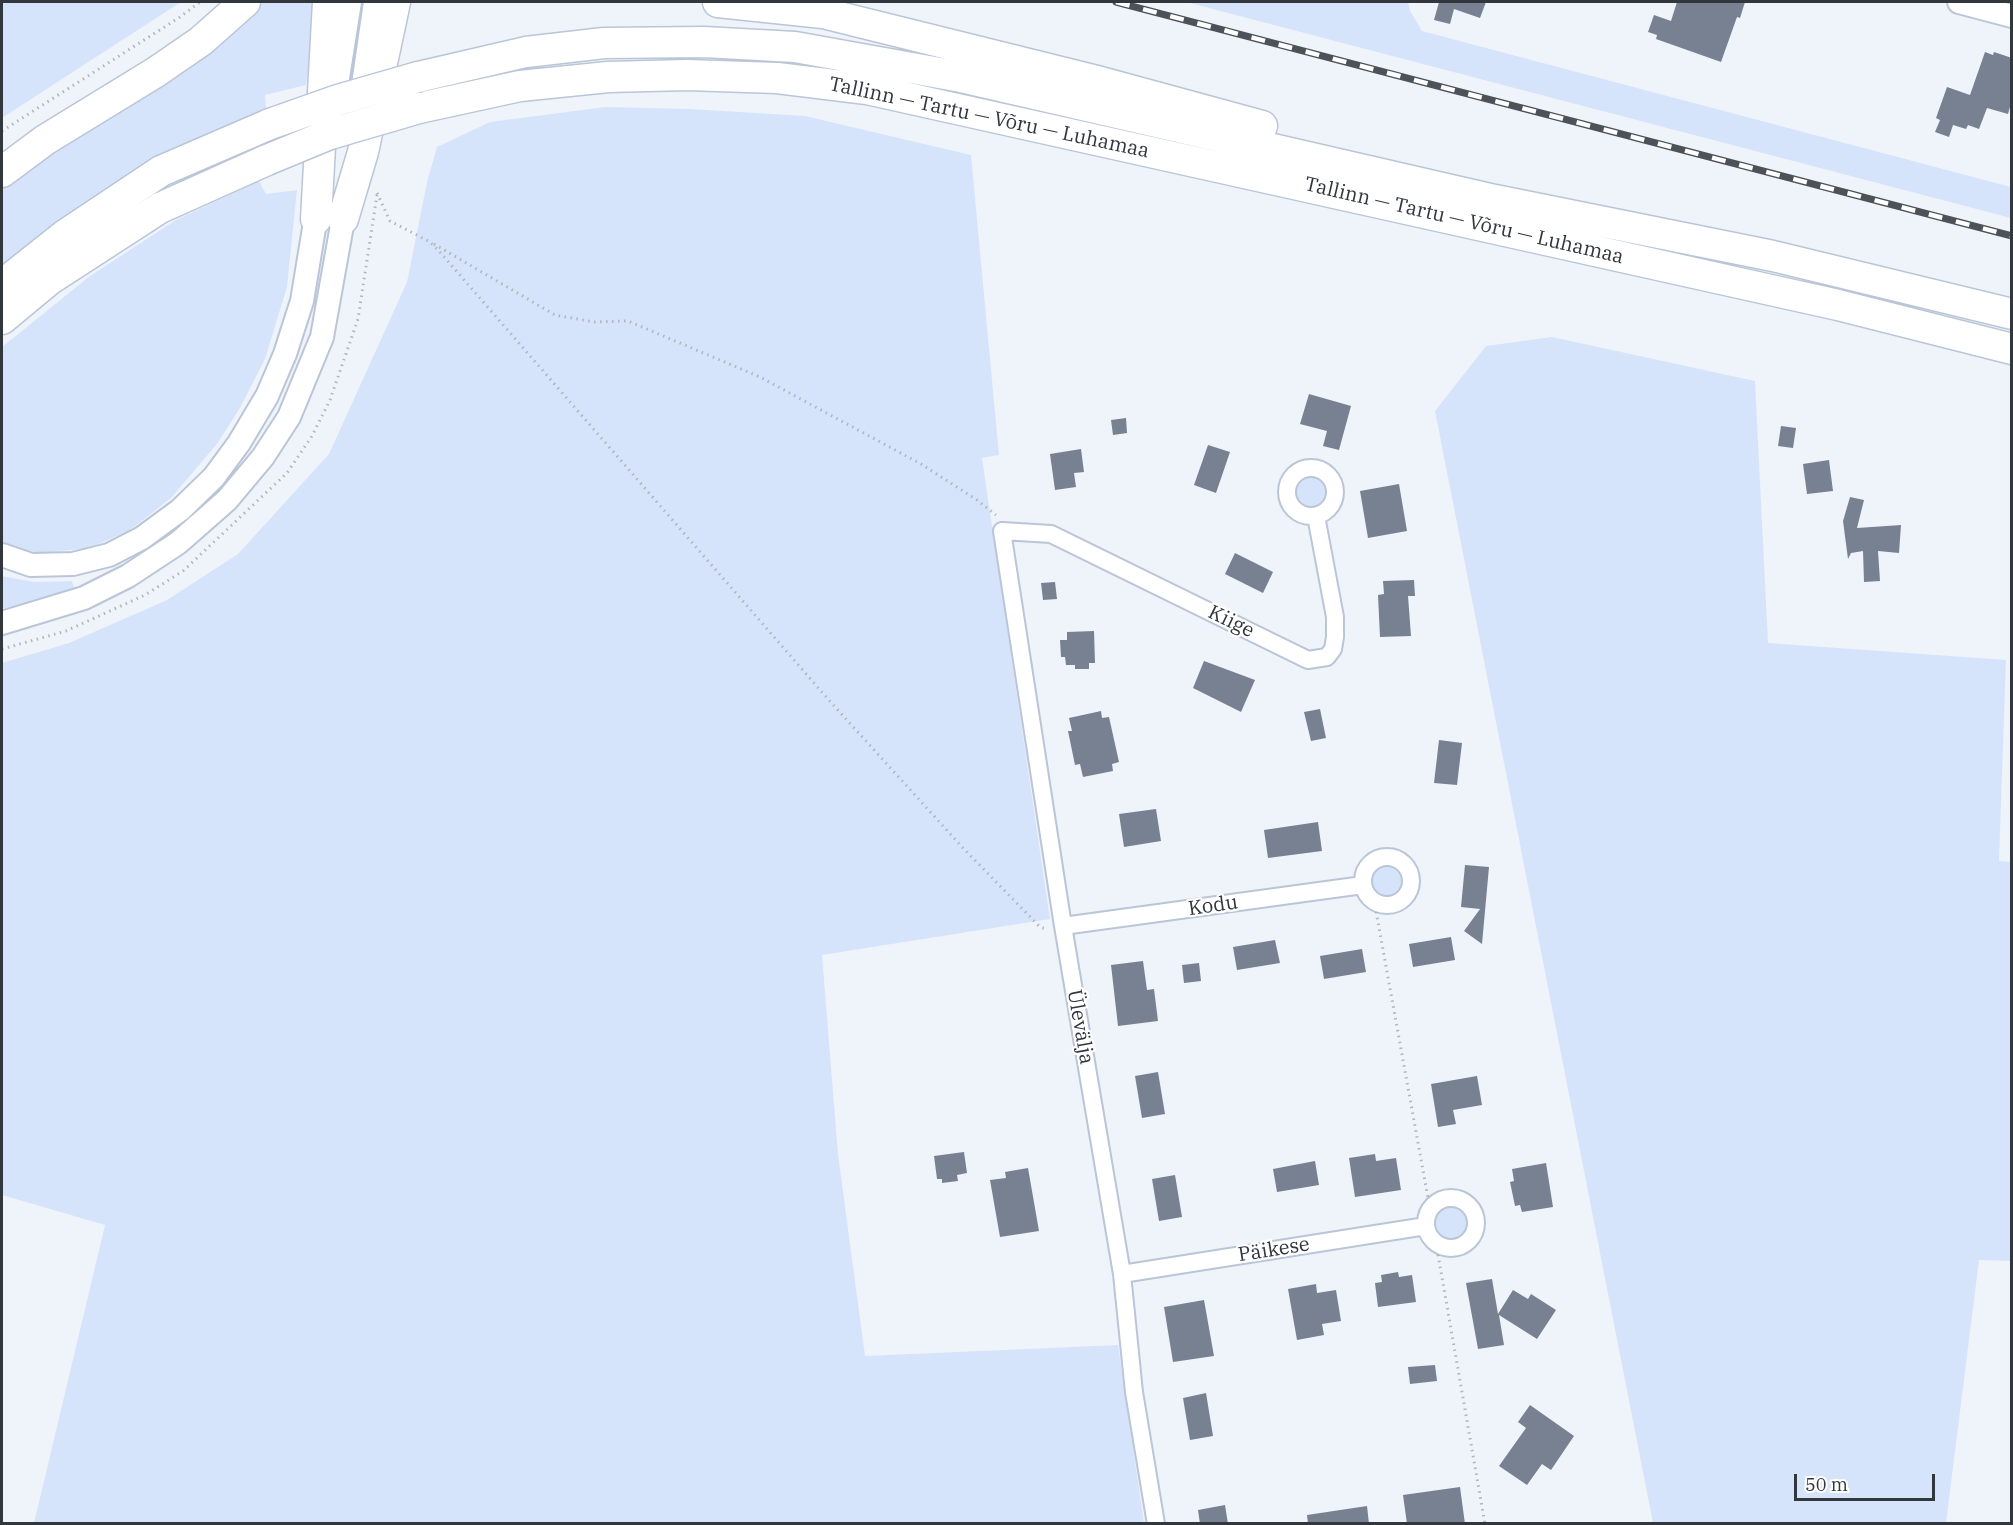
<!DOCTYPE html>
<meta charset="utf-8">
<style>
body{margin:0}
#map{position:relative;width:2013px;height:1525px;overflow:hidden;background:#eff4fb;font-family:"IBM Plex Serif",serif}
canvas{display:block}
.frame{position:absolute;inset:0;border:3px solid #32363d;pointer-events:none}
.scale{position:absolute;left:1794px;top:1474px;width:141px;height:27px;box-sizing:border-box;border:3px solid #32363d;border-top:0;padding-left:8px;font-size:18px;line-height:21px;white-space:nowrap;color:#32363d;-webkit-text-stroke:4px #fff;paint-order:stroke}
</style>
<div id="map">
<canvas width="2013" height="1525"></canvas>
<div class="frame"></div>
<div class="scale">50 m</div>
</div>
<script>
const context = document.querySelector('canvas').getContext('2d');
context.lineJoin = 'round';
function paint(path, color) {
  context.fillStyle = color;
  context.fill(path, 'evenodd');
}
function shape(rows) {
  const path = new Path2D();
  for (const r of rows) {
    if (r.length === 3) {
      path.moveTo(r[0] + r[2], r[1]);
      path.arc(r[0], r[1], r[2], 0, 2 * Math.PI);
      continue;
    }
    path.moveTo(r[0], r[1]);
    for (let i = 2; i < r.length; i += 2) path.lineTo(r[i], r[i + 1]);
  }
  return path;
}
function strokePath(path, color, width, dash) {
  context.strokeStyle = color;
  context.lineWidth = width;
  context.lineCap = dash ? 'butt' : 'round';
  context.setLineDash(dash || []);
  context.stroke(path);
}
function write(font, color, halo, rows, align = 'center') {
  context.font = font + ' "IBM Plex Serif",serif';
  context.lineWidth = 4.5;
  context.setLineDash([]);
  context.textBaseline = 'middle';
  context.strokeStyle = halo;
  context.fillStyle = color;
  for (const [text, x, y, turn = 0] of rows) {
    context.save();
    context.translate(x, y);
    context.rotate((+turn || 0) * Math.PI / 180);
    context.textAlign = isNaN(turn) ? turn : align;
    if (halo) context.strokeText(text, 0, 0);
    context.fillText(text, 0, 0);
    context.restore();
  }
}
paint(shape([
 [2,2,181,2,2,118],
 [257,2,317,2,306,85,265,95,266,110,2,267,2,185],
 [1186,2,1408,2,1410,11,1422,31,2011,187,2011,218],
 [605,107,690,109,805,116,971,155,999,455,982,458,1050,919,822,955,838,1154,865,1356,1118,1345,1144,1523,34,1523,105,1225,2,1195,2,663,69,643,167,600,238,554,329,454,407,282,427,182,437,147,490,122],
 [259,181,266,194,297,190,287,287,265,359,240,408,217,444,171,498,130,530,90,548,42,553,11,548,2,542,2,347,90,276,176,220],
 [1552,337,1755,381,1768,643,2006,660,1999,861,2012,862,2011,1261,1979,1260,1946,1523,1653,1523,1435,411,1486,346],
 [1310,492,16],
 [2,576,34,582,72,581,75,591,2,609],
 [1388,881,16],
 [1452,1223,16]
]), '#d6e4fb');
paint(shape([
 [1439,2,1486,2,1480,18,1454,9,1450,24,1434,20],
 [1677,2,1745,2,1740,18,1737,17,1721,62,1656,39,1657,35,1648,32,1654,15,1671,21],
 [1985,52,1993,55,1994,52,2012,58,2012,100,2008,114,1987,108,1979,129,1968,125,1966,129,1953,125,1949,137,1935,132,1940,120,1936,118,1947,87,1970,95],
 [1309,394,1351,406,1339,450,1323,446,1327,431,1300,424],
 [1126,418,1127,433,1113,435,1111,420],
 [1781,426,1796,428,1793,448,1778,446],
 [1208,445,1230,452,1216,493,1194,485],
 [1081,449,1084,472,1074,473,1076,487,1055,490,1050,454],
 [1829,460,1833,491,1807,494,1803,464],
 [1399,484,1407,531,1368,538,1360,491],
 [1850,497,1864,500,1857,528,1901,525,1899,553,1878,551,1880,581,1864,582,1863,551,1851,553,1848,559,1843,521],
 [1235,553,1273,572,1263,593,1225,574],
 [1414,580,1415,596,1408,596,1411,636,1380,637,1378,595,1384,594,1383,581],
 [1055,582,1057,599,1043,600,1041,583],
 [1094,631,1095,663,1089,663,1089,669,1075,669,1075,665,1066,665,1065,657,1061,657,1060,640,1067,640,1067,632],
 [1204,661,1255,680,1241,712,1193,688],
 [1320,709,1326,738,1311,741,1304,712],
 [1101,711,1102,718,1109,717,1119,762,1112,764,1113,771,1083,777,1080,764,1075,765,1068,731,1072,731,1069,718],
 [1439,740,1462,743,1457,785,1434,783],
 [1156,809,1161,841,1124,847,1119,814],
 [1318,822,1322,851,1268,858,1264,830],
 [1465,865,1489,867,1482,944,1464,931,1480,909,1461,907],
 [1451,937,1455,960,1413,967,1409,944],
 [1275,940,1280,963,1237,970,1233,947],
 [1362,949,1366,972,1324,979,1320,956],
 [1143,961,1147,990,1154,989,1158,1021,1118,1026,1111,965],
 [1199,963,1201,981,1184,983,1182,965],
 [1158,1072,1165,1114,1142,1118,1135,1076],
 [1477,1076,1482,1105,1453,1110,1456,1124,1438,1127,1431,1084],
 [964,1152,967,1173,957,1175,958,1181,942,1183,942,1179,937,1179,934,1156],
 [1375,1154,1376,1161,1396,1158,1401,1190,1355,1197,1349,1158],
 [1315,1161,1319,1185,1277,1192,1273,1169],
 [1546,1163,1553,1207,1522,1212,1520,1205,1515,1206,1510,1182,1514,1181,1512,1169],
 [1028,1168,1039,1231,1000,1237,990,1180,1006,1178,1005,1172],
 [1175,1175,1182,1217,1159,1221,1152,1179],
 [1398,1272,1399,1277,1412,1275,1416,1302,1378,1307,1375,1283,1382,1282,1381,1275],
 [1492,1279,1498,1314,1513,1290,1528,1299,1531,1294,1556,1310,1537,1339,1499,1315,1504,1345,1478,1349,1466,1283],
 [1316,1284,1317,1293,1336,1290,1341,1321,1322,1324,1324,1335,1297,1340,1288,1289],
 [1204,1300,1214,1356,1173,1362,1164,1307],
 [1435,1365,1437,1381,1410,1384,1408,1367],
 [1206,1393,1213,1436,1190,1440,1183,1398],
 [1530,1405,1574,1436,1551,1470,1542,1464,1527,1485,1499,1466,1526,1428,1518,1422],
 [1460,1487,1465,1524,1407,1524,1403,1495],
 [1225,1505,1228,1524,1200,1524,1198,1510],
 [1367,1506,1369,1524,1308,1524,1307,1515]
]), '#778192');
const street = shape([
 [1311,492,24],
 [1387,881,24],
 [1063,926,1363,885],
 [1451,1223,25],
 [1122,1274,1426,1226],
 [1156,1524,1134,1392,1122,1274,1063,926,1002,531,1051,534,1308,660,1327,657,1333,649,1335,637,1335,617,1316,516]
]);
const secondary = shape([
 [1959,2,2012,16],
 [334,103,350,2],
 [360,105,375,2],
 [2,555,31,565,73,564,109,555,142,538,180,510,214,477,239,443,267,396,285,354,302,301,318,204],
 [2,623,84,598,128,576,178,543,227,500,263,457,289,417,322,337,346,203]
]);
const highway = shape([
 [718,2,823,13,1093,80,1262,126],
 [418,77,526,52,604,43,704,42,795,47,956,76,1495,200,1773,256,2012,314],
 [419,108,520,86,608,77,687,75,777,78,867,89,1838,305,2012,349],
 [2,172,45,140,156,72,201,41,245,2],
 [316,219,328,2],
 [343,219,363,152,395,2],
 [2,285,65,235,161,171,270,124],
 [2,319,49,280,160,208,267,160]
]);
strokePath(street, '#bac5d7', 20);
strokePath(secondary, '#bac5d7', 26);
strokePath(highway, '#bac5d7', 33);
strokePath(shape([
 [2,131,180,17,200,2],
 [377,193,390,221,430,242,439,251,827,698,963,848,1040,927,1046,929],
 [434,244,555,315,594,322,628,321,760,377,921,464,977,500,996,515],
 [2,649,66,631,145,595,183,571,287,473,312,436,330,400,358,319,377,195],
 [1374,900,1430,1209],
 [1436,1243,1485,1524]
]), '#b1b5bc', 3, [1.5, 4.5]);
strokePath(street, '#fff', 16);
strokePath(secondary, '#fff', 22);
strokePath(highway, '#fff', 30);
const rail = shape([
 [1116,2,2012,236]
]);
strokePath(rail, '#4d5158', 7);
strokePath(rail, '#fff', 4.5, [14]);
const highwayBridge = shape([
 [270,124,338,100,418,77],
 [267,160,330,134,419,108]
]);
strokePath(highwayBridge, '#bac5d7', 33, []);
strokePath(highwayBridge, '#fff', 30);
write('20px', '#32363d', '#fff', [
 ["Tallinn — Tartu — Võru — Luhamaa",989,118,12],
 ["Tallinn — Tartu — Võru — Luhamaa",1464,221,13],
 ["Kiige",1231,622,26],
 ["Kodu",1213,906,-8],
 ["Ülevälja",1080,1027,80],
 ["Päikese",1274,1250,-9]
]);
</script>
